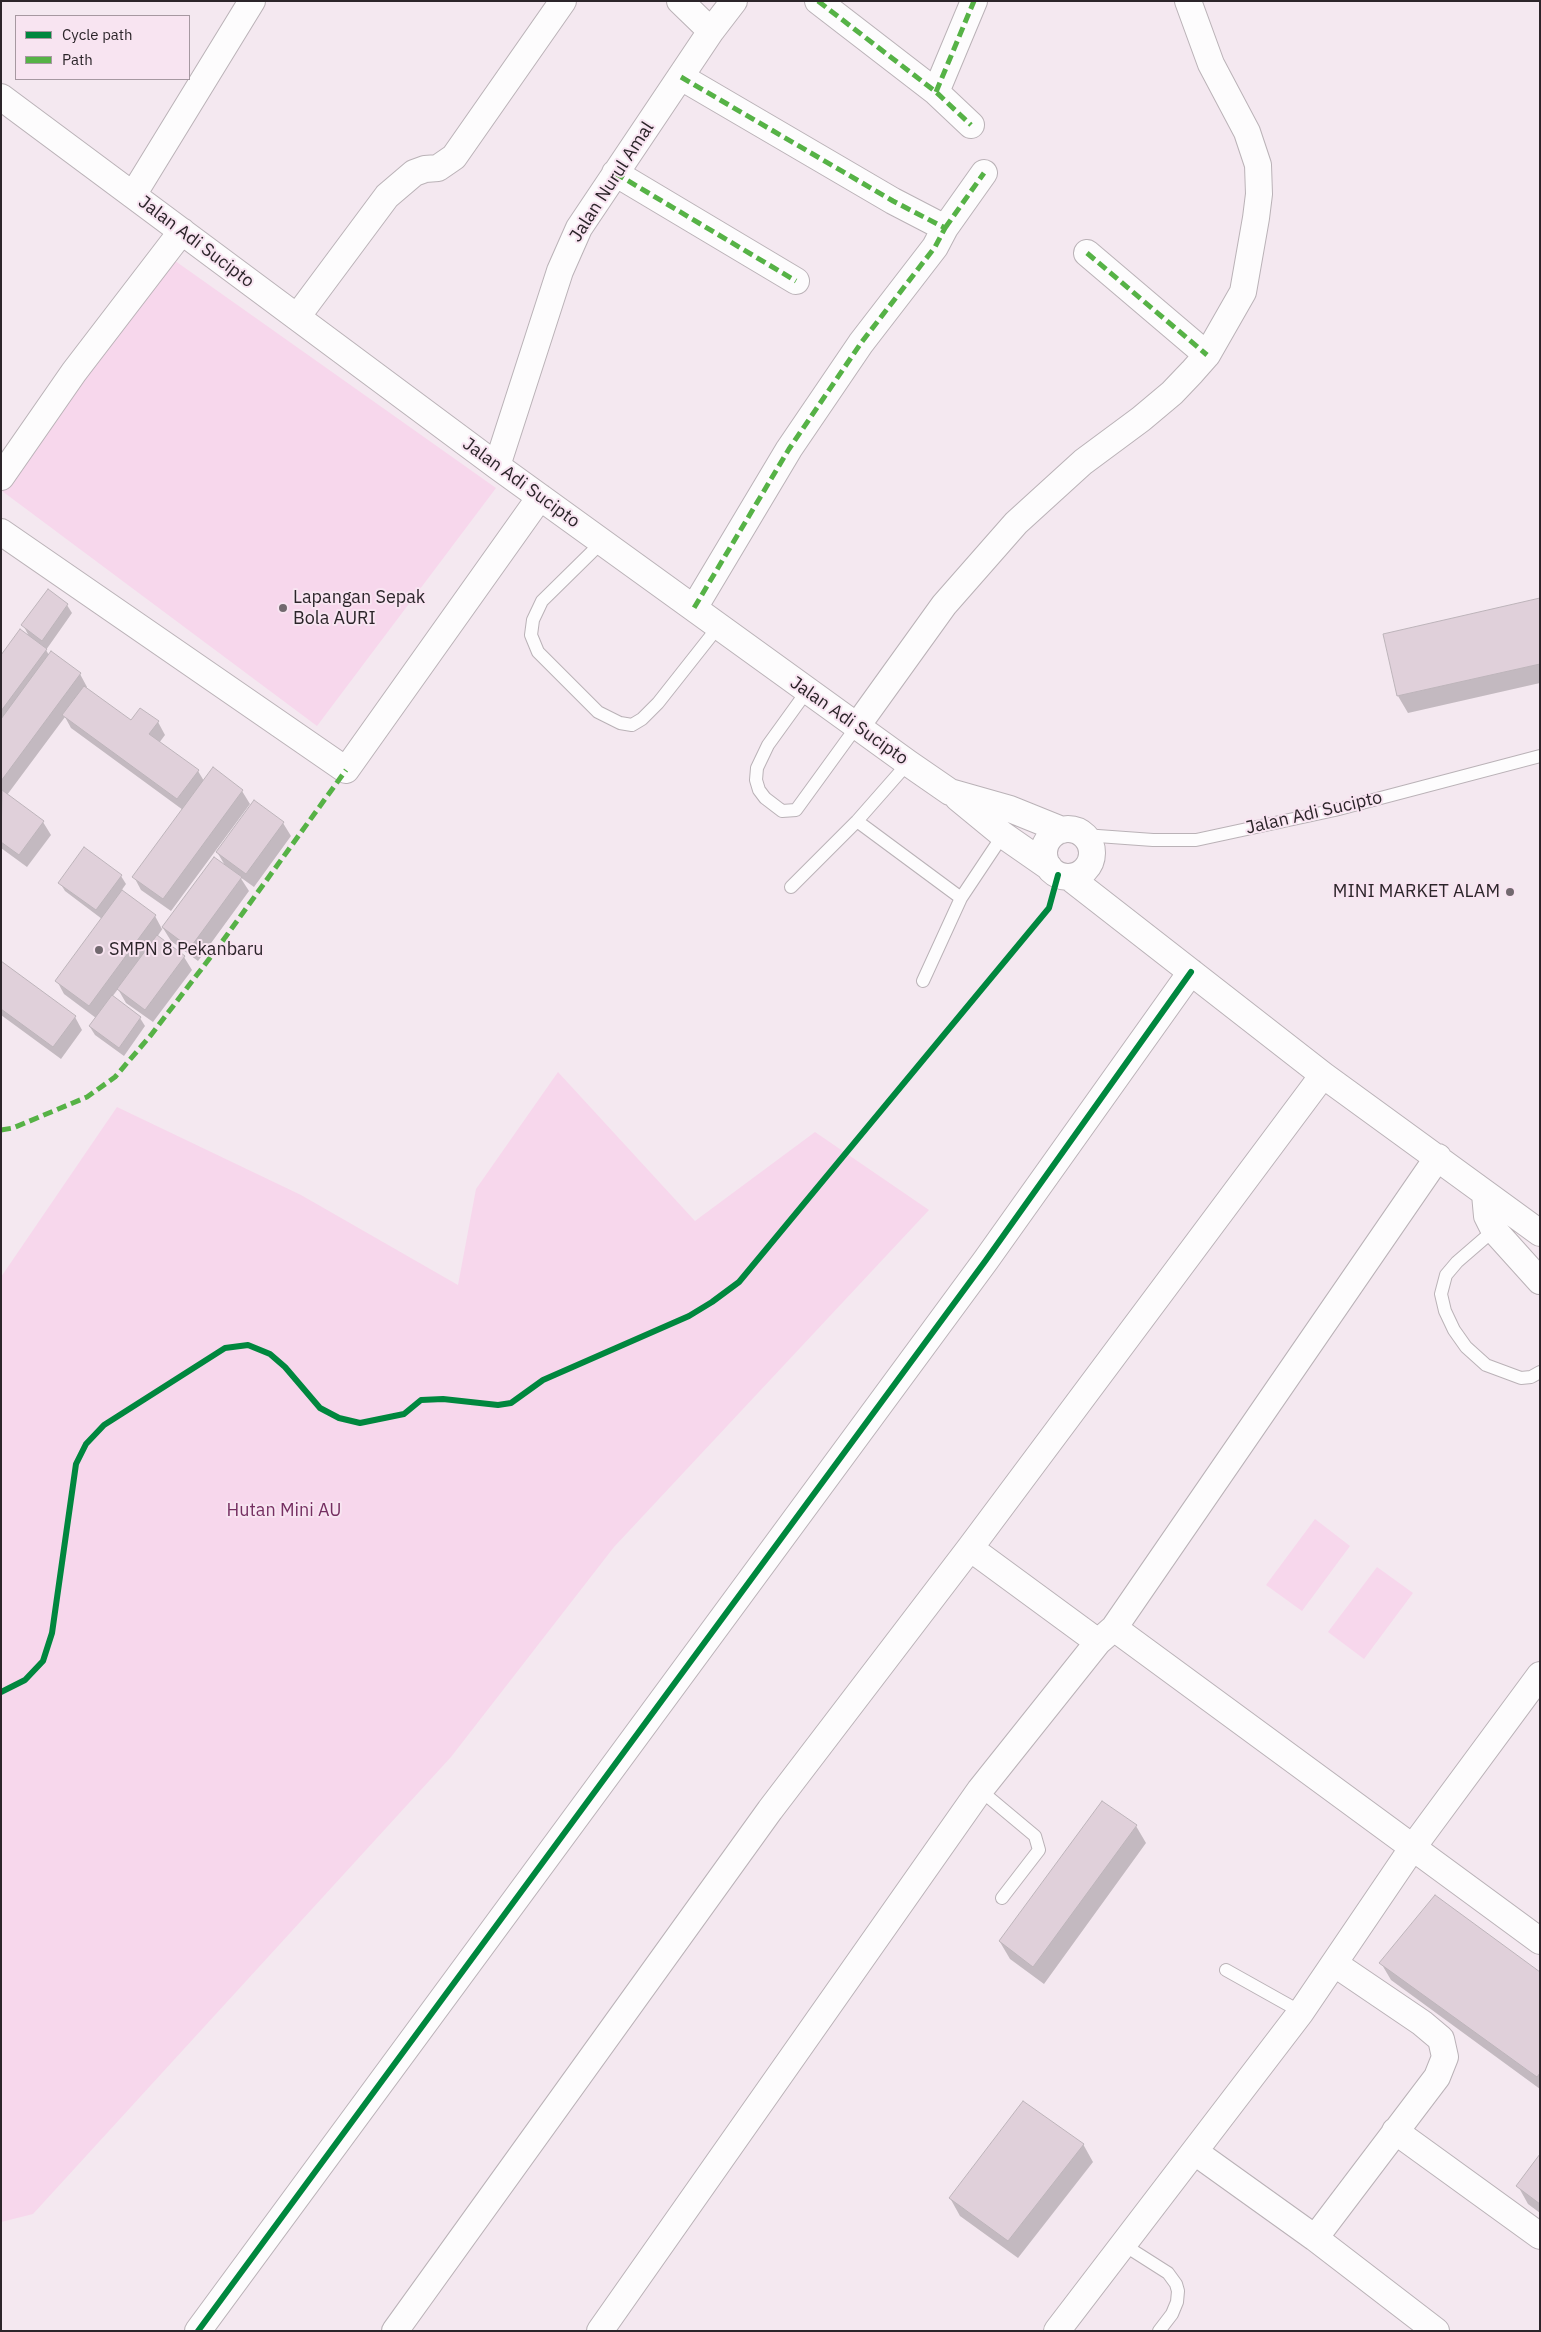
<!DOCTYPE html>
<style>
body{margin:0}
#map{position:relative;width:1541px;height:2332px;overflow:hidden;background:#f4e8f0;font-family:"IBM Plex Sans",sans-serif}
canvas{display:block}
.frame{position:absolute;inset:0;border:2px solid #2c252a;pointer-events:none}
.legend{position:absolute;left:15px;top:15px;width:175px;height:65px;box-sizing:border-box;background:#f8e4f1;border:1px solid #a698a1;margin:0;padding:6px 9px;list-style:none;font-size:15px;color:#2c252a}
.legend li{display:flex;align-items:center;gap:10px;height:25px}
.legend b{width:25px;border:1px solid #a698a1}
</style>
<div id="map">
<canvas width="1541" height="2332"></canvas>
<div class="frame"></div>
<ul class="legend">
<li><b style="height:6px;background:#00873e"></b>Cycle path</li>
<li><b style="height:6px;background:#56b246"></b>Path</li>
</ul>
</div>
<script>
const context = document.querySelector('canvas').getContext('2d');
context.lineJoin = 'round';
function paint(path, color) {
  context.fillStyle = color;
  context.fill(path, 'evenodd');
}
function shape(rows) {
  const path = new Path2D();
  for (const r of rows) {
    if (r.length === 3) {
      path.moveTo(r[0] + r[2], r[1]);
      path.arc(r[0], r[1], r[2], 0, 2 * Math.PI);
      continue;
    }
    path.moveTo(r[0], r[1]);
    for (let i = 2; i < r.length; i += 2) path.lineTo(r[i], r[i + 1]);
  }
  return path;
}
function strokePath(path, color, width, dash) {
  context.strokeStyle = color;
  context.lineWidth = width;
  context.lineCap = dash ? 'butt' : 'round';
  context.setLineDash(dash || []);
  context.stroke(path);
}
function write(font, color, halo, rows, align = 'center') {
  context.font = font + ' "IBM Plex Sans",sans-serif';
  context.lineWidth = 4;
  context.setLineDash([]);
  context.textBaseline = 'middle';
  context.strokeStyle = halo;
  context.fillStyle = color;
  for (const [text, x, y, turn = 0] of rows) {
    context.save();
    context.translate(x, y);
    context.rotate((+turn || 0) * Math.PI / 180);
    context.textAlign = isNaN(turn) ? turn : align;
    if (halo) context.strokeText(text, 0, 0);
    context.fillText(text, 0, 0);
    context.restore();
  }
}
paint(shape([
 [171,258,496,488,317,726,2,491],
 [558,1072,695,1221,815,1132,929,1210,614,1547,451,1757,33,2214,1,2222,1,1277,117,1107,301,1195,458,1285,476,1189],
 [1315,1519,1350,1546,1302,1611,1266,1585],
 [1377,1567,1413,1593,1364,1659,1328,1632]
]), '#f7d7ec');
paint(shape([
 [48,591,67,605,72,613,46,650,49,655,80,674,87,687,86,689,131,722,158,722,165,735,159,743,198,771,204,781,242,791,250,804,171,911,141,890,134,877,183,810,71,728,65,717,7,795,43,822,51,835,27,867,1,848,1,657,30,638,23,625],
 [1540,599,1540,683,1408,713,1398,696],
 [283,823,291,836,254,887,240,877,249,891,198,961,171,941,163,928,157,937,184,957,192,970,153,1022,126,1003,118,989,112,997,140,1018,145,1026,124,1056,95,1035,90,1027,96,1018,64,994,57,981,102,919,65,891,60,883,121,876,126,884,121,891,155,916,162,929,214,858,226,867,217,852],
 [1,963,75,1017,82,1030,61,1059,1,1015],
 [1136,1826,1146,1843,1044,1984,1010,1959,1000,1942],
 [1381,1963,1540,1974,1540,2089,1391,1980],
 [1083,2144,1093,2162,1018,2258,960,2216,950,2198],
 [1540,2156,1540,2213,1528,2204,1518,2186]
]), '#0003');
const building = shape([
 [48,589,68,604,42,641,21,625,48,589],
 [1540,598,1540,664,1397,696,1383,634,1540,598],
 [20,629,47,649,1,711,1,655,20,629],
 [51,651,81,673,1,781,1,719,51,651],
 [84,686,131,720,140,708,159,721,149,734,199,770,177,799,62,715,84,686],
 [213,767,243,790,163,899,132,877,213,767],
 [2,790,44,821,19,855,1,842,2,790],
 [254,800,284,822,246,874,216,852,254,800],
 [84,847,122,875,96,910,58,883,84,847],
 [214,857,242,877,190,948,162,927,214,857],
 [122,890,156,915,89,1006,55,981,122,890],
 [157,935,185,956,145,1010,117,989,157,935],
 [1,961,76,1016,53,1047,1,1009,1,961],
 [112,995,141,1017,119,1048,89,1026,112,995],
 [1102,1801,1137,1825,1033,1967,999,1941,1102,1801],
 [1435,1895,1540,1972,1540,2073,1537,2077,1379,1963,1435,1895],
 [1023,2101,1084,2144,1008,2241,949,2198,1023,2101],
 [1540,2154,1540,2204,1516,2186,1540,2154]
]);
paint(building, '#e0d0da');
strokePath(building, '#bdb4ba', 1);
const lane = shape([
 [602,542,542,601,533,620,531,635,538,652,598,712,620,723,632,725,642,719,658,703,718,627],
 [807,691,768,745,757,768,756,780,759,790,765,798,782,811,796,810,857,726],
 [857,821,961,898],
 [1084,835,1153,840,1196,840,1335,810,1540,756],
 [791,887,857,821,908,763],
 [923,981,961,898,1003,835],
 [1494,1230,1457,1262,1446,1275,1441,1294,1445,1311,1454,1330,1466,1347,1486,1365,1521,1378,1531,1377,1540,1372],
 [980,1790,1035,1836,1039,1850,1002,1898],
 [1226,1970,1301,2012],
 [1124,2245,1168,2273,1176,2284,1178,2291,1177,2302,1172,2314,1159,2331]
]);
const street = shape([
 [680,1,711,31],
 [818,1,936,92,971,125],
 [681,77,893,201,945,228,935,247,861,343,789,449,694,608],
 [936,92,974,1],
 [1,97,497,466,908,763,950,792,1010,809,1062,830],
 [615,173,796,281],
 [133,195,252,1],
 [945,228,984,173],
 [1087,253,1207,355],
 [297,317,387,196,414,173,425,169,438,168,454,157,563,1],
 [497,466,560,271,579,228,711,31,734,1],
 [1,477,74,372,182,231],
 [1,532,346,770,540,497],
 [857,726,944,605,1016,523,1083,462,1141,419,1172,393,1192,372,1207,355,1243,292,1256,218,1259,194,1258,165,1247,132,1211,64,1188,1],
 [958,798,1003,835,1049,867],
 [1068,853,24],
 [1069,877,1323,1075,1540,1233],
 [1485,1194,1487,1216,1494,1230,1540,1281],
 [970,1548,1098,1642],
 [1114,1628,1540,1941],
 [1395,2131,1540,2236],
 [1195,2152,1315,2238,1436,2331],
 [1315,2238,1437,2077,1445,2057,1441,2039,1422,2023,1335,1964],
 [198,2331,986,1260,1191,972],
 [395,2331,770,1810,970,1548,1323,1075],
 [600,2331,980,1790,1098,1642,1114,1628,1438,1157],
 [1057,2331,1301,2012,1413,1847,1540,1675]
]);
strokePath(lane, '#bab2b7', 14);
strokePath(street, '#bab2b7', 28);
strokePath(lane, '#fdfcfd', 12);
strokePath(street, '#fdfcfd', 26);
strokePath(shape([
 [818,1,936,92,971,125],
 [681,77,893,201,945,228,935,247,861,343,789,449,694,608],
 [936,92,974,1],
 [615,173,796,281],
 [945,228,984,173],
 [1087,253,1207,355],
 [1,1130,13,1128,87,1097,115,1077,151,1035,219,946,346,770]
]), '#56b246', 5, [10, 5]);
strokePath(shape([
 [1,1692,25,1680,43,1661,52,1633,76,1464,86,1444,104,1425,225,1348,248,1345,270,1354,285,1367,320,1408,339,1418,360,1423,404,1414,421,1400,443,1399,498,1405,511,1403,543,1380,689,1316,712,1302,739,1282,1049,908,1058,875],
 [198,2331,986,1260,1191,972]
]), '#00873e', 6);
for (const [x, y, r, color] of [
 [283,608,5,"#72696f"],
 [1510,892,5,"#72696f"],
 [99,950,5,"#72696f"]
]) {
  const dot = new Path2D();
  dot.arc(x, y, r, 0, 2 * Math.PI);
  context.fillStyle = color;
  context.fill(dot);
  strokePath(dot, '#f8e4f1', 2);
}
write('18px', '#2c252a', '#f8e4f1', [
 ["Jalan Nurul Amal",612,182,-57],
 ["Jalan Adi Sucipto",196,242,37],
 ["Jalan Adi Sucipto",521,483,36],
 ["Jalan Adi Sucipto",849,721,35],
 ["Jalan Adi Sucipto",1314,813,-13]
]);
write('18px', '#2c252a', '#f8e4f1', [
 ["Lapangan Sepak",293,598],
 ["Bola AURI",293,619],
 ["MINI MARKET ALAM",1500,892,"right"],
 ["SMPN 8 Pekanbaru",109,950]
], 'left');
write('18px', '#752f61', '#f8e4f1', [
 ["Hutan Mini AU",284,1511]
]);
</script>
